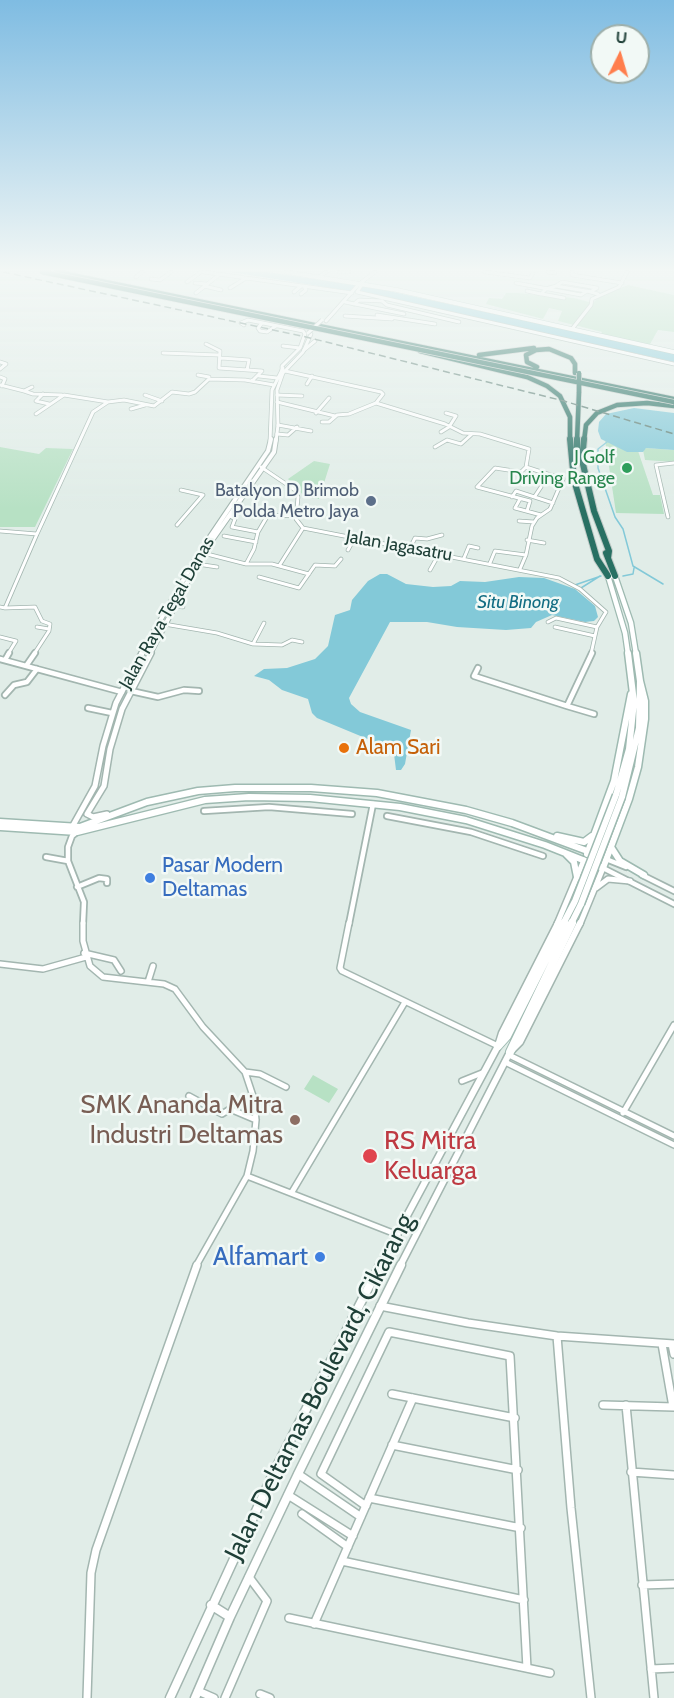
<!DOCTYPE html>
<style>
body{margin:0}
#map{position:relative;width:674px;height:1698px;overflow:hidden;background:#e1ede8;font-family:Cabin,sans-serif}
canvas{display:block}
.north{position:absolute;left:590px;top:24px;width:60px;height:60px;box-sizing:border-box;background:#f2f9f6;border:2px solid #9eafaa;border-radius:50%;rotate:5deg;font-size:16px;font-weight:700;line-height:24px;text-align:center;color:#1f4038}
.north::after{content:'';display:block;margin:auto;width:21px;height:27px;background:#ff7e4d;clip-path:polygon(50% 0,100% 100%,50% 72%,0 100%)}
</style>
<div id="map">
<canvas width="674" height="1698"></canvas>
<div class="north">U</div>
</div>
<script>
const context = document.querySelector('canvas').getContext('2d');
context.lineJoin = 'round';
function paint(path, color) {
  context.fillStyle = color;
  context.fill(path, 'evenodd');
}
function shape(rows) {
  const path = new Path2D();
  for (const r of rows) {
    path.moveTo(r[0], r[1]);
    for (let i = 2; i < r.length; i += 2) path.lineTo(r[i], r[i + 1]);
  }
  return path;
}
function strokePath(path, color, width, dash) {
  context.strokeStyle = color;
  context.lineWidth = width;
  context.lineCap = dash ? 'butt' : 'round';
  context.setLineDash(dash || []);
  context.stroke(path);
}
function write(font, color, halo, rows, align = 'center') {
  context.font = font + ' Cabin,sans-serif';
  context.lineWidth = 5;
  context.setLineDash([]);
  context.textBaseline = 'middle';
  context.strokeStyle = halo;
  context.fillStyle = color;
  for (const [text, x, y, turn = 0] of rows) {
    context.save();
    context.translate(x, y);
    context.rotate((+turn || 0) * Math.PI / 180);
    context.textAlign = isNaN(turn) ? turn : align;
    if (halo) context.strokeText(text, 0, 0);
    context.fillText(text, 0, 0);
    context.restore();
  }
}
paint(shape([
 [628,285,674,295,674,332,658,330,649,346,600,336,602,332,558,321,562,311,549,308,543,319,486,304,489,298,502,299,506,293,518,293,574,298,593,303,599,296],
 [605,440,635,442,653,495,660,495,664,514,616,513],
 [0,447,39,454,46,448,73,449,35,527,0,527],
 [646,448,674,450,674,462,645,460,643,450],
 [314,461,330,464,319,499,305,497,288,479],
 [313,1075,338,1089,329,1103,304,1089]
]), '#b7e1c4');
paint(shape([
 [231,272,267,272,375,288,674,353,674,362,368,294],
 [634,408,674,413,674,450,646,448,643,452,627,452,601,439,598,431,599,422,606,414],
 [380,574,387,574,406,584,433,587,451,586,460,581,485,582,519,577,544,578,575,589,595,606,598,617,594,621,585,622,552,615,536,622,531,628,506,630,457,627,427,622,390,622,349,698,351,704,360,712,411,730,405,764,401,770,396,770,394,754,387,747,317,718,312,713,308,699,282,690,269,680,254,676,264,669,287,668,315,659,328,646,335,615,350,610,352,600,368,581]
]), '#83c9d8');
strokePath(shape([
 [607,442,598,449,598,468,615,517,623,529,633,566,663,584],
 [623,576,633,574,634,568],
 [572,586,601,576],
 [581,588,600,576]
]), '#83c9d8', 1.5);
const minorFar3 = shape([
 [204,272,352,293],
 [339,272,349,272],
 [485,272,530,278,533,273],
 [548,272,555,273],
 [572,272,572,275,622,283],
 [136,277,142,272],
 [319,277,326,272],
 [151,279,160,280,171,272],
 [187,282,201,272],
 [195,283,207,284],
 [363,283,357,292,674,364],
 [516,283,581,295,587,291,598,294],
 [204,286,221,290],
 [556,286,562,282,597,288,590,292],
 [230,288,246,278],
 [527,291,541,294,546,289,556,286,586,291],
 [294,292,301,286],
 [196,293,220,274],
 [301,294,306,290,304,286],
 [542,294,564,298],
 [345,302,404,314],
 [354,304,359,300,382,301,387,305,459,322],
 [377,315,435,324],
 [345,316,392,319],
 [262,323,258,328,260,331,267,332,276,326],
 [244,325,241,323,248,320,303,331,305,334,300,348],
 [572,329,591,305,592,299,619,287,627,272],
 [206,344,220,351,219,368,262,371,252,381],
 [304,350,315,341],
 [163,353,219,355],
 [221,358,249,360,247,370],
 [0,362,6,364,0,369],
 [282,370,282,366,300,348,283,346],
 [285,371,381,392,383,394,376,403,445,424,463,433,480,434,529,449,526,467,563,479,550,509,537,518,532,526,526,555,520,569],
 [198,375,209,377],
 [259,376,277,378],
 [0,377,5,379,2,386],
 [307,384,312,376],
 [0,385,24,391],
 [32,387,24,391,33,394,62,395],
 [43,394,36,401,49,404],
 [145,395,162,401],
 [277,395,302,396],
 [277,402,335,416],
 [131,409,145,405],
 [316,413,329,398],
 [36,414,64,395,108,402,124,400,154,406,172,392,189,394,195,392,209,379,245,380,274,385],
 [322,422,329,422,337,415,349,414,376,403],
 [278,425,311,431],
 [441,432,449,427,456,416,446,413],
 [277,434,288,435,297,427],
 [435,447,447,440,461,444,472,434],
 [261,467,295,490,298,497,296,519,303,528,559,578,580,589,606,612,597,627,591,654],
 [526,467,521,472,495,468,477,487,530,501,527,511],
 [535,496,541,487],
 [512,497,516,491,553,503],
 [520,499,515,508,541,515],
 [230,516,235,519,232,527,258,532],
 [668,517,656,465,674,463],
 [519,521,534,522],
 [177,525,203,495,181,490],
 [0,531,37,534,5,608,0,607],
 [37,534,93,412,108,402],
 [224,536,256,542],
 [527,540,544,543],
 [348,550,354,539],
 [409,550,415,538,427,539,442,535],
 [203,553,246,564,272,564,309,574],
 [464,558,469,546,478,548],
 [490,563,495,551,526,555],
 [197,564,217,567],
 [246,564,254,549,258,532,268,515,296,516],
 [279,566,303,528],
 [430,570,439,554],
 [259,577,299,588,315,565,335,566,341,559],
 [174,606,183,607],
 [5,608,35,607,42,621,50,624,49,631,34,654],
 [548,622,556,618,597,627],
 [164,624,217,633,253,644,282,645,292,640,302,642],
 [37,627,49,629],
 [555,627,595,636],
 [0,637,16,641,8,654],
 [253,644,264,623]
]);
const minorFar2 = shape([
 [0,659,122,692],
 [5,660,9,653],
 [26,666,35,653],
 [478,668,474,676,567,706,592,653],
 [131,691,158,697,184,690,199,691],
 [5,695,14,685,27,682,37,669],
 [567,706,594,714],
 [88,708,112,713],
 [204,811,269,807,352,814],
 [387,816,471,832,543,856],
 [77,832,72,836,68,847,68,861,84,902,83,924],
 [46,857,68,861],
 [606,859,626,867],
 [603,868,674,904],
 [642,875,674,891],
 [77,887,99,878,107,879,107,883],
 [349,924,373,804]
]);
const minorFar1 = shape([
 [83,923,83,941,90,966,103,977,164,984,175,989,203,1027,245,1072,254,1099,256,1120,253,1151,247,1176,196,1266],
 [349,923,340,968,342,971,498,1046],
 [84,953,114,960,121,971],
 [0,964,43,969,86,957],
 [148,982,153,966],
 [509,1055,674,1136],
 [505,1062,674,1145],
 [245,1072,260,1074,286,1087],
 [462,1081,482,1073],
 [189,1096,222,1114,230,1109,256,1120],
 [623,1113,674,1025],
 [247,1176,398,1235],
 [292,1192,405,1002]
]);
const minor = shape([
 [380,1306,468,1323,557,1336,674,1344],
 [557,1336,571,1508,591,1698],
 [662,1344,673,1407],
 [672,1344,674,1354],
 [392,1394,515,1418],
 [603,1405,674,1407],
 [626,1405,654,1698],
 [392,1445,518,1470],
 [631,1472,674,1475],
 [298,1474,361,1517],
 [288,1495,353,1536],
 [369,1498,521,1528],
 [366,1506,321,1474,389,1332,510,1356,527,1668],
 [302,1514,348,1547],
 [342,1561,524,1600],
 [642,1585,674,1584],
 [289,1618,550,1673],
 [314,1624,413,1398],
 [651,1669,674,1668],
 [198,1691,214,1698],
 [260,1694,270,1698],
 [87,1698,91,1573,96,1550,197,1265],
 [225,1698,267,1601,249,1577]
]);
const tertiaryFar4 = shape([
 [326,321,359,284,375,272],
 [270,441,272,390,283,368],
 [276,441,278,425,277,390,283,373,303,352,311,334]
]);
const tertiaryFar3 = shape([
 [205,544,268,451,271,439],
 [141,654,197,556],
 [150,654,201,556,274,452,276,439]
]);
const tertiaryFar2 = shape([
 [107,814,93,817,87,814,104,786,110,749,122,709,151,653],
 [71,829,95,786,103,746,116,703,142,653],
 [596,888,608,879,630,881],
 [557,924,584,860],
 [580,924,603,868]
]);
const tertiaryFar1 = shape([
 [380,1266,498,1046,502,1033,558,923],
 [400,1266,510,1052,520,1042,580,923]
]);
const tertiary = shape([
 [211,1605,230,1617],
 [170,1698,274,1472,380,1265],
 [195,1698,230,1617,298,1474,401,1265]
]);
const secondaryFar3 = shape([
 [286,272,397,290,674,352]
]);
const secondaryFar2 = shape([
 [628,654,625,633,608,576,615,576,631,623,636,654]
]);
const secondaryFar1 = shape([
 [616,795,629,749,634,702,628,653],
 [622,797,639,728,640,681,636,653],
 [0,822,80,827,147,802,198,791,235,788,311,788,377,793,466,810,512,823,598,855],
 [0,827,77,832,205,800,249,797,310,798,400,807,466,820,545,845,603,868,629,799,638,767,645,719,645,701,640,681],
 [557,836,584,842,592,836],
 [611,847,620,861,644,875],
 [566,854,574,862,577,877],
 [587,854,614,781,631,694],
 [563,924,575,901],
 [571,924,581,904]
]);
const secondary = shape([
 [498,1046,507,1036,564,923],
 [510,1052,572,923]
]);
const motorwayFar1 = shape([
 [57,272,674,399],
 [420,351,527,377,547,386,560,396,570,417,570,441],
 [479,355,534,348],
 [537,367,527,362,526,355,536,350,549,349,571,358,575,364,575,373],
 [577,441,579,392],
 [584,441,586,425,597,413,617,405,647,403,674,406]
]);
const motorway = shape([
 [570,439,574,480,597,559,608,576],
 [584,439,582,460,594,511,609,551,608,558],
 [577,451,577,439],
 [606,553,615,576]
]);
strokePath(minorFar3, '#a3b6b0', 4.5);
strokePath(minorFar2, '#a3b6b0', 8);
strokePath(minorFar1, '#a3b6b0', 8);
strokePath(minor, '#a3b6b0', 10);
strokePath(tertiaryFar4, '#a3b6b0', 4.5);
strokePath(tertiaryFar3, '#a3b6b0', 6);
strokePath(tertiaryFar2, '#a3b6b0', 8);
strokePath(tertiaryFar1, '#a3b6b0', 9);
strokePath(tertiary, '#a3b6b0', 11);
strokePath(secondaryFar3, '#9ebab1', 5);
strokePath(secondaryFar2, '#9ebab1', 7);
strokePath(secondaryFar1, '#9ebab1', 9);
strokePath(secondary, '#9ebab1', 10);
strokePath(motorwayFar1, '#c0cac7', 6);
strokePath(motorway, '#c0cac7', 8);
strokePath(minorFar3, '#fff', 3);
strokePath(minorFar2, '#fff', 4.5);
strokePath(minorFar1, '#fff', 5);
strokePath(minor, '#fff', 7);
strokePath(tertiaryFar4, '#fff', 3);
strokePath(tertiaryFar3, '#fff', 4);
strokePath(tertiaryFar2, '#fff', 5);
strokePath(tertiaryFar1, '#fff', 6);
strokePath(tertiary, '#fff', 8);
strokePath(secondaryFar3, '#fff', 4);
strokePath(secondaryFar2, '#fff', 4.5);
strokePath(secondaryFar1, '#fff', 6);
strokePath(secondary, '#fff', 8);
strokePath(motorwayFar1, '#287063', 4.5);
strokePath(motorway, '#287063', 6);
strokePath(shape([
 [3,272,306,337,564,401,674,434]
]), '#5a7c73', 1.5, [7, 4]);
const tertiaryBridge = shape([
 [308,333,322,320]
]);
const secondaryBridge = shape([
 [575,901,616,795],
 [581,904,622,797]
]);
const motorwayBridge = shape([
 [42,272,674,402],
 [579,373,579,392]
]);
strokePath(tertiaryBridge, '#a3b6b0', 4.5, []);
strokePath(secondaryBridge, '#9ebab1', 9, []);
strokePath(motorwayBridge, '#c0cac7', 6, []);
strokePath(tertiaryBridge, '#fff', 3);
strokePath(secondaryBridge, '#fff', 6);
strokePath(motorwayBridge, '#287063', 4.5);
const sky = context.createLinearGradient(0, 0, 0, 509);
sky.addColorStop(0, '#7fbce2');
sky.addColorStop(0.53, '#f2f7f5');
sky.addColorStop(1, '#f2f7f500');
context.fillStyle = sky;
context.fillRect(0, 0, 674, 509);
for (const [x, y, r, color] of [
 [627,468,6,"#2e9e5b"],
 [371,501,6,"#5c6f8a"],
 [344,748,6,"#e8710a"],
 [150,878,6,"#3f7fe0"],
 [295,1120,6,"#8d6e63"],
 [370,1156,8,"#e0444e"],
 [320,1257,6,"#3f7fe0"]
]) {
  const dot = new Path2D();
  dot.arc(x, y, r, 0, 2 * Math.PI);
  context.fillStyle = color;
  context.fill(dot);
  strokePath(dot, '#f2f9f6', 2);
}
write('18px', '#27864d', '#f2f9f6', [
 ["J Golf",615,458],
 ["Driving Range",615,479]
], 'right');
write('18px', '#4e5e75', '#f2f9f6', [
 ["Batalyon D Brimob",359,491],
 ["Polda Metro Jaya",359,512]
], 'right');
write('18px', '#1f4038', '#f2f9f6', [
 ["Jalan Jagasatru",399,546,10],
 ["Jalan Raya Tegal Danas",167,613,-60]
]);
write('italic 18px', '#126d83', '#f2f9f6', [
 ["Situ Binong",518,603]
]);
write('21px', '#c56008', '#f2f9f6', [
 ["Alam Sari",356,748]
], 'left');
write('21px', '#366cbe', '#f2f9f6', [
 ["Pasar Modern",162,866],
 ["Deltamas",162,890]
], 'left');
write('26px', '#785e54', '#f2f9f6', [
 ["SMK Ananda Mitra",283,1105],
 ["Industri Deltamas",283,1135]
], 'right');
write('26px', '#be3a42', '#f2f9f6', [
 ["RS Mitra",384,1141],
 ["Keluarga",384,1171]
], 'left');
write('26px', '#366cbe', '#f2f9f6', [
 ["Alfamart",308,1257]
], 'right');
write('26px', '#1f4038', '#f2f9f6', [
 ["Jalan Deltamas Boulevard, Cikarang",320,1387,-63]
]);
</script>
